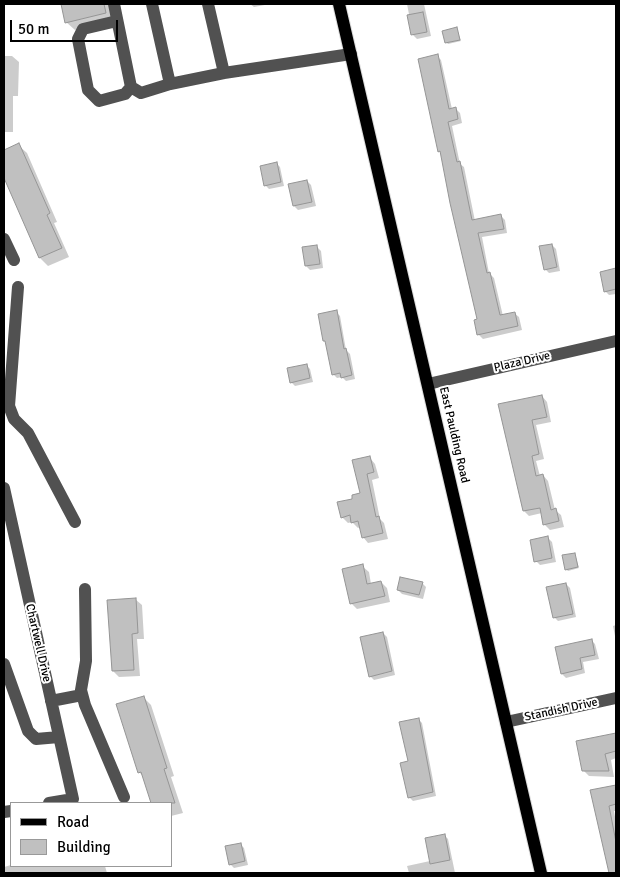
<!DOCTYPE html>
<style>
body{margin:0}
#map{position:relative;width:620px;height:877px;overflow:hidden;background:#fff;font-family:Signika,sans-serif}
canvas{display:block}
.frame{position:absolute;inset:0;border:5px solid #000;pointer-events:none}
.legend{position:absolute;left:10px;top:802px;width:162px;height:65px;box-sizing:border-box;background:#fff;border:1px solid #999;margin:0;padding:6px 9px;list-style:none;font-size:15px;color:#000}
.legend li{display:flex;align-items:center;gap:10px;height:25px}
.legend b{width:25px;border:1px solid #999}
.scale{position:absolute;left:10px;top:20px;width:108px;height:22px;box-sizing:border-box;border:2px solid #000;border-top:0;padding-left:6px;font-size:15px;line-height:18px;white-space:nowrap;color:#000;-webkit-text-stroke:4px #fff;paint-order:stroke}
</style>
<div id="map">
<canvas width="620" height="877"></canvas>
<div class="frame"></div>
<ul class="legend">
<li><b style="height:6px;background:#000"></b>Road</li>
<li><b style="height:14px;background:#c0c0c0"></b>Building</li>
</ul>
<div class="scale">50 m</div>
</div>
<script>
const context = document.querySelector('canvas').getContext('2d');
context.lineJoin = 'round';
function paint(path, color) {
  context.fillStyle = color;
  context.fill(path, 'evenodd');
}
function shape(rows) {
  const path = new Path2D();
  for (const r of rows) {
    path.moveTo(r[0], r[1]);
    for (let i = 2; i < r.length; i += 2) path.lineTo(r[i], r[i + 1]);
  }
  return path;
}
function strokePath(path, color, width, dash) {
  context.strokeStyle = color;
  context.lineWidth = width;
  context.lineCap = dash ? 'butt' : 'round';
  context.setLineDash(dash || []);
  context.stroke(path);
}
function write(font, color, halo, rows, align = 'center') {
  context.font = font + ' Signika,sans-serif';
  context.lineWidth = 4;
  context.setLineDash([]);
  context.textBaseline = 'middle';
  context.strokeStyle = halo;
  context.fillStyle = color;
  for (const [text, x, y, turn = 0] of rows) {
    context.save();
    context.translate(x, y);
    context.rotate((+turn || 0) * Math.PI / 180);
    context.textAlign = isNaN(turn) ? turn : align;
    if (halo) context.strokeText(text, 0, 0);
    context.fillText(text, 0, 0);
    context.restore();
  }
}
paint(shape([
 [62,4,110,4,114,21,75,30,66,22],
 [250,4,270,4,254,7],
 [407,4,424,4,431,36,417,39,413,35],
 [457,29,461,41,448,44,446,42],
 [4,56,12,56,19,62,18,96,13,96,13,132,4,132],
 [437,56,441,60,452,109,455,108,460,113,462,123,452,126,460,164,464,167,475,221,501,216,505,220,507,233,482,237,489,273,494,278,503,316,514,313,519,317,522,330,483,339,478,334,479,320,442,154,439,151],
 [18,145,27,153,57,222,54,223,69,257,48,266,40,258,4,175,4,151],
 [276,163,280,167,284,186,269,189,265,185],
 [307,181,311,185,316,206,298,210,294,206],
 [552,245,556,249,560,271,549,273,545,269],
 [317,247,321,251,323,268,310,270,306,266],
 [616,269,616,294,609,295,605,291,601,273],
 [336,312,340,316,346,350,350,354,355,379,346,381,342,377,337,378,333,374,327,343,324,341],
 [306,365,310,369,313,382,295,386,291,382],
 [542,396,547,402,551,422,536,425,544,459,536,461,540,476,543,475,548,481,555,510,561,515,564,527,550,530,544,524,542,513,529,516,524,511,499,405],
 [370,458,375,464,379,478,372,480,380,519,384,523,388,539,368,543,363,537,360,527,358,528,352,522,348,523,342,517,354,500,361,494],
 [548,538,552,542,556,562,540,565,536,561],
 [575,554,579,568,568,571,566,569],
 [362,566,369,572,371,584,381,582,387,588,390,602,357,609,351,603],
 [422,583,426,587,423,599,402,594,398,590],
 [566,584,570,588,576,617,558,621,554,617],
 [135,599,142,605,144,639,137,639,140,676,119,677,113,671],
 [616,625,616,641,613,626],
 [383,633,387,637,395,675,374,680,370,676],
 [591,640,595,644,599,659,583,662,585,673,566,678,562,674,556,648],
 [143,697,151,705,174,776,171,777,183,813,171,816,171,803,152,803,144,777,139,772],
 [418,719,422,723,436,796,413,801,409,797,409,762],
 [616,734,616,758,611,760,614,777,589,776,583,770,577,742],
 [616,786,616,811,614,811,616,822,616,873,610,873,591,791],
 [444,835,448,839,455,873,409,873,407,866,430,861],
 [240,844,244,848,248,865,234,868,230,864],
 [11,865,105,866,107,873,4,873,4,867]
]), '#0003');
const building = shape([
 [61,4,104,4,106,13,65,23,61,4],
 [423,12,427,32,411,35,407,15,423,12],
 [457,27,460,40,445,43,442,31,457,27],
 [438,54,449,109,456,107,458,119,448,122,457,162,460,161,472,220,501,214,504,229,478,233,487,273,490,272,500,315,515,312,518,326,477,335,474,320,477,319,450,203,440,151,438,152,418,59,438,54],
 [19,143,50,213,47,215,62,248,39,258,4,178,4,150,19,143],
 [277,162,281,182,264,186,260,166,277,162],
 [307,180,312,202,293,206,288,184,307,180],
 [552,244,557,267,544,270,539,246,552,244],
 [317,245,320,264,305,266,302,247,317,245],
 [616,268,616,289,604,292,600,272,616,268],
 [337,310,344,349,346,348,352,375,341,378,340,373,332,375,325,341,323,341,318,314,337,310],
 [307,364,310,378,290,383,287,368,307,364],
 [542,395,547,417,532,420,539,454,532,456,536,476,543,474,551,510,556,508,559,521,543,525,540,508,523,511,498,404,542,395],
 [370,456,374,472,367,474,376,517,379,516,383,533,362,538,358,521,351,523,350,515,341,518,337,502,352,499,352,495,360,493,352,460,370,456],
 [548,536,552,558,534,562,530,540,548,536],
 [575,553,578,567,565,570,562,555,575,553],
 [363,564,367,584,381,581,385,596,350,604,342,569,363,564],
 [400,577,423,582,419,595,397,590,400,577],
 [566,583,573,614,553,618,546,587,566,583],
 [136,598,138,633,132,634,134,670,112,671,107,600,136,598],
 [383,632,392,671,369,677,360,637,383,632],
 [592,639,595,655,580,658,582,669,561,674,555,647,592,639],
 [144,696,167,768,164,769,175,803,151,803,141,772,138,773,116,704,144,696],
 [419,718,433,792,408,798,400,763,408,761,399,722,419,718],
 [616,733,616,751,605,754,609,771,582,771,576,741,616,733],
 [616,785,616,804,609,806,616,842,616,873,609,873,590,790,616,785],
 [445,834,450,860,430,864,425,838,445,834],
 [241,843,245,861,229,865,225,846,241,843]
]);
paint(building, '#c0c0c0');
strokePath(building, '#959595', 1);
const major = shape([
 [339,4,541,873]
]);
strokePath(major, '#dbdbdb', 14);
strokePath(shape([
 [114,4,131,87,125,94,99,101,88,90,78,39,83,29,117,21],
 [208,4,224,73,351,54],
 [170,84,224,73],
 [131,87,141,93,170,84,152,4],
 [4,239,14,260],
 [18,287,9,406,14,419,28,433,75,522],
 [428,384,616,341],
 [4,488,73,799,49,803],
 [85,589,86,661,81,690,85,705,124,797],
 [4,664,28,731,36,739,59,737],
 [51,701,82,695],
 [506,722,616,698],
 [4,812,11,811]
]), '#515151', 12);
strokePath(major, '#000', 12);
write('12px', '#000', '#fff', [
 ["Plaza Drive",522,362,-13],
 ["East Paulding Road",454,435,77],
 ["Chartwell Drive",38,643,77],
 ["Standish Drive",561,710,-12]
]);
</script>
